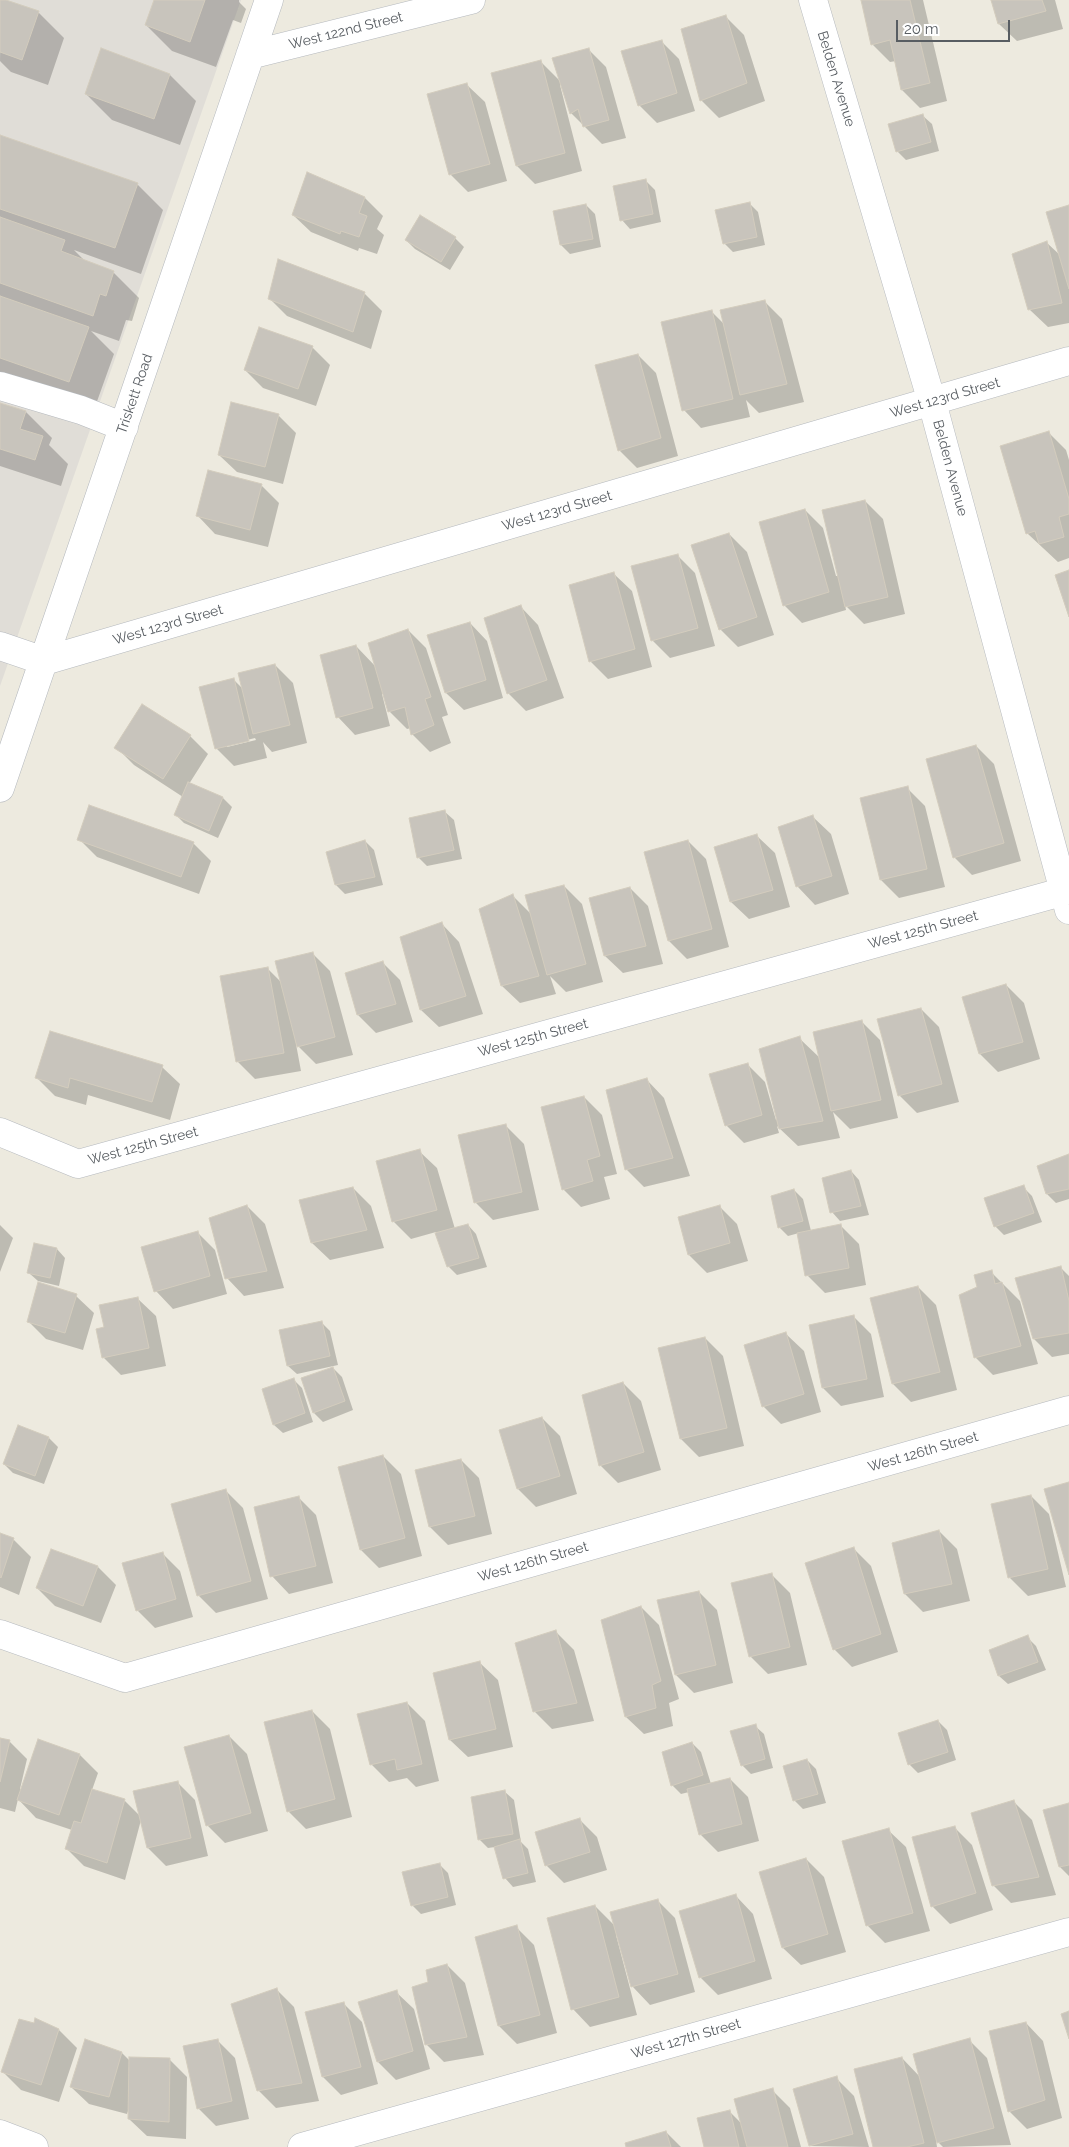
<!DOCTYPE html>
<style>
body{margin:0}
#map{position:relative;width:1069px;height:2147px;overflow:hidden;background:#edeadf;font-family:Raleway,sans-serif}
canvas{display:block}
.scale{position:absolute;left:896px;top:20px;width:114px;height:22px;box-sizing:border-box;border:2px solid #585d62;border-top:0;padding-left:6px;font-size:15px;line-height:18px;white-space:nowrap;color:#585d62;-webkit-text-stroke:4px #fff;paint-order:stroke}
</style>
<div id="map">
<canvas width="1069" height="2147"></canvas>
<div class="scale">20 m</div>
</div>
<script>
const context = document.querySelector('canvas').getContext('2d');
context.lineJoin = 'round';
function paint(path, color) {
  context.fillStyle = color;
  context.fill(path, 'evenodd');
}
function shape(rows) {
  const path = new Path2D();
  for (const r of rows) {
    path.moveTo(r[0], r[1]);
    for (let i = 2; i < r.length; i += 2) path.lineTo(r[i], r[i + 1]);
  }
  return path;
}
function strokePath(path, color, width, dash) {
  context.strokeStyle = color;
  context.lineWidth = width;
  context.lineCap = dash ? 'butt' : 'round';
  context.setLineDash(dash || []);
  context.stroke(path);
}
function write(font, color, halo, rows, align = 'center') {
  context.font = font + ' Raleway,sans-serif';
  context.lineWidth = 4;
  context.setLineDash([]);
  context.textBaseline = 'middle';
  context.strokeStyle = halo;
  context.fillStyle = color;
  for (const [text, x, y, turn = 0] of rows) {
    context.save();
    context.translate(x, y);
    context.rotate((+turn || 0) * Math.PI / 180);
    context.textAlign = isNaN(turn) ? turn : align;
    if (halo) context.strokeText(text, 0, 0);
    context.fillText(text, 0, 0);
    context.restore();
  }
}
paint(shape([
 [0,0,241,0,0,686]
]), '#e0ddd7');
paint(shape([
 [1,0,38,12,64,38,48,85,11,72,0,61],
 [156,0,239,0,239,2,246,9,241,23,233,20,216,67,172,51,146,25],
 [862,0,923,0,947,101,920,108,902,90,896,61,890,62,872,44],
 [993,0,1055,0,1063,29,1017,41,999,24],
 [726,17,744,35,765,101,719,118,701,100],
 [661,41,679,59,695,111,657,123,639,105],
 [588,49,606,67,626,138,602,144,571,113,562,85,560,85,582,171,535,184,517,166,493,74,540,61,561,82],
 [170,75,196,101,180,145,112,120,86,94],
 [467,85,485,102,507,181,468,192,450,174],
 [923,116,932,124,939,151,906,160,897,151],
 [0,136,137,184,163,210,141,274,74,250,85,261,113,272,139,298,132,321,126,320,119,341,91,331,114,354,95,407,0,374],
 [646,181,655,190,661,222,630,229,622,220],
 [365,198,383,216,377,229,384,235,377,254,359,248,358,251,311,232,293,215],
 [750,204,758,212,765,245,733,252,724,243],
 [586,205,595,214,601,247,570,254,561,245,554,212],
 [1069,207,1069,323,1048,327,1030,310,1046,242,1061,256],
 [455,238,464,247,450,270,415,249,406,240],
 [364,293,382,311,371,349,287,316,269,298],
 [764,301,782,319,804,402,759,413,746,400,750,417,701,428,684,410,712,312,725,325],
 [312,347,330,365,316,406,263,388,245,370],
 [638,355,656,373,678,456,637,468,619,450],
 [0,404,26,412,52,438,49,445,68,464,61,486,0,466],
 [278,415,296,433,283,484,237,472,219,455],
 [1048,432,1066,450,1069,460,1069,558,1058,562,1028,534,1002,447],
 [261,485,279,503,268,547,215,534,198,516],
 [865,501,883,519,905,614,864,624,845,605,846,610,802,623,784,605,805,510,823,528,836,576,839,576],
 [729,534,747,552,774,635,738,647,720,629],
 [677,555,695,573,715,646,670,658,652,640],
 [614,574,632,591,652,667,608,679,590,661],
 [521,607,538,625,564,698,526,711,508,693],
 [470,623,487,641,503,698,464,710,446,693],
 [408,630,426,648,448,715,442,717,451,743,430,752,412,734,411,728,407,729,389,711,384,694,382,694,390,726,355,735,338,717,356,646,376,667],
 [275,665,293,683,307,743,272,752,263,742,267,758,234,766,216,748,234,680,243,689],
 [255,738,256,740,227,747,227,745],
 [190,736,208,754,189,784,223,798,232,807,218,838,184,823,175,814,183,797,134,765,116,747],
 [976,746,994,764,1021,861,972,875,954,857],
 [907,788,925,806,945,887,899,898,881,880,862,799],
 [445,812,454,820,462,859,427,866,418,857],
 [813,817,831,834,849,894,815,905,798,887,779,827],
 [757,836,775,853,790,907,749,919,731,902],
 [79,839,193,843,211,861,199,894,97,857],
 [365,841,374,850,383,885,345,894,336,885],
 [688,841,706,859,729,947,687,959,669,941],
 [564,886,582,904,603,982,566,992,550,976,556,994,520,1003,502,986,513,896,532,915],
 [630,888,648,906,663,964,623,973,605,956],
 [442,924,459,942,483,1014,439,1027,421,1010],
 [312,953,330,971,353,1055,316,1064,296,1044,301,1071,255,1079,237,1061,267,968,282,983],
 [383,963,400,980,413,1022,376,1033,358,1015,346,974],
 [1006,985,1024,1003,1040,1059,998,1072,980,1054],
 [921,1009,939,1027,959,1102,917,1113,899,1095],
 [862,1022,880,1040,898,1118,850,1129,833,1112,840,1138,798,1146,777,1126,779,1133,744,1143,726,1125,747,1064,765,1082,776,1120,778,1119,799,1038,820,1058],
 [162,1067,180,1084,170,1120,88,1095,86,1105,55,1096,37,1078],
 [647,1080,664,1098,690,1176,644,1187,626,1169],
 [584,1097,602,1115,617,1174,604,1177,610,1199,581,1207,563,1189],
 [506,1126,524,1144,539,1210,493,1220,475,1202],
 [419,1151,437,1168,455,1229,468,1225,476,1234,487,1267,457,1275,448,1266,436,1232,411,1239,393,1221],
 [1069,1155,1069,1199,1056,1203,1047,1194,1038,1167],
 [851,1171,859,1180,869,1215,840,1221,832,1212],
 [1023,1187,1032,1196,1042,1222,1004,1235,995,1226],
 [353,1188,371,1206,384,1248,330,1260,312,1243],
 [794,1190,803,1199,811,1231,841,1226,859,1244,866,1285,825,1293,807,1275,799,1233,788,1236,779,1227],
 [247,1206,265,1224,284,1288,244,1296,227,1278],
 [720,1207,737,1224,748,1261,707,1273,689,1255,679,1218],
 [0,1225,13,1238,0,1272],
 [197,1232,215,1250,227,1294,173,1309,156,1291],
 [57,1249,65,1258,59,1286,38,1281,29,1273],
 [1060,1267,1069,1276,1069,1354,1052,1357,1034,1339],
 [991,1272,1020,1301,1038,1364,993,1375,975,1357,978,1288],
 [918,1287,936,1305,957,1390,911,1402,893,1384],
 [76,1296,94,1313,83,1350,46,1339,28,1321],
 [138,1299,156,1316,166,1366,121,1375,103,1357,105,1328],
 [853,1316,871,1334,884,1397,841,1406,823,1388],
 [321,1322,330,1331,338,1365,297,1374,288,1366],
 [786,1334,804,1351,821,1412,781,1424,763,1406],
 [705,1338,723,1356,744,1446,699,1457,681,1439,660,1349],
 [333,1368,342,1377,353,1410,323,1422,314,1413,302,1379],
 [293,1379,302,1388,313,1422,283,1433,274,1425,263,1390],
 [623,1383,641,1401,661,1470,618,1483,600,1465],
 [542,1418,560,1436,577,1494,536,1507,518,1489],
 [49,1438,58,1447,44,1484,13,1473,4,1464],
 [383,1456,401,1474,422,1556,379,1568,361,1550,340,1468],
 [461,1460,479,1478,492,1534,448,1545,430,1527,417,1471],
 [225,1490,243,1508,268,1599,216,1613,198,1595],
 [1031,1496,1049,1514,1066,1587,1028,1596,1010,1578,993,1505],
 [298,1497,316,1515,333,1583,289,1594,272,1576],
 [939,1531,957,1549,970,1601,923,1612,905,1594],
 [0,1534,13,1539,31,1557,19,1595,0,1587],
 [853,1548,871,1566,898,1652,852,1667,834,1649],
 [52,1550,98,1567,116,1585,101,1623,55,1606,37,1588],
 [162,1553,180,1571,193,1617,155,1628,137,1610],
 [772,1575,790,1593,807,1665,768,1674,750,1656],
 [699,1592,717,1610,733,1683,694,1693,676,1675,659,1601],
 [641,1607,659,1625,679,1699,669,1703,673,1726,644,1734,626,1717],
 [556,1632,574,1650,594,1721,552,1729,534,1711],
 [1027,1637,1036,1646,1046,1670,1008,1684,999,1676,990,1651],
 [480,1663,498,1680,513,1747,468,1757,450,1740],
 [407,1703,425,1721,439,1781,416,1787,407,1778,389,1782,371,1764],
 [312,1711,330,1729,352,1817,306,1829,288,1811],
 [938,1721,947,1730,956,1760,918,1773,909,1764],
 [755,1726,764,1734,773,1768,751,1774,742,1765],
 [229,1736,247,1754,268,1831,225,1843,207,1825],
 [0,1739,9,1741,27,1759,20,1789,22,1790,39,1741,80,1755,98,1773,92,1790,124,1800,141,1817,177,1782,195,1800,208,1856,166,1866,148,1848,141,1820,125,1880,84,1866,66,1848,72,1830,36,1818,18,1799,15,1812,0,1808],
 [692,1743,701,1752,711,1784,730,1779,748,1797,759,1841,718,1852,700,1834,689,1792,681,1794,673,1786,663,1753],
 [807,1760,816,1769,826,1803,803,1809,794,1800],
 [505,1792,514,1800,521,1842,528,1849,536,1882,513,1887,505,1878,495,1847,488,1848,479,1839],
 [1014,1802,1032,1820,1056,1895,1011,1903,993,1885],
 [1069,1804,1069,1876,1060,1867],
 [579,1819,597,1837,607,1870,564,1883,546,1865],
 [954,1827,972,1845,993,1910,950,1924,932,1906],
 [888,1830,906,1847,930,1931,885,1943,867,1925],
 [806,1859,824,1877,846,1952,801,1965,783,1948],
 [439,1864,448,1873,456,1905,421,1914,412,1905],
 [736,1896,753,1914,772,1979,718,1995,700,1977],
 [657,1900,675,1918,695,1992,650,2005,633,1987,618,1935,616,1935,637,2015,590,2027,573,2009,595,1906,616,1927],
 [516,1927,534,1945,557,2033,517,2044,499,2026,476,1938],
 [447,1965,465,1983,484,2055,444,2062,426,2044,430,1983],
 [276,1989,294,2007,319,2101,276,2108,258,2090],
 [396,1992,414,2009,430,2069,396,2080,378,2062,360,2003],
 [344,2004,362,2022,378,2084,341,2095,323,2077,307,2013],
 [36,2019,59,2030,77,2048,59,2102,21,2090,3,2072,35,2025],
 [1026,2023,1043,2041,1062,2118,1027,2129,1009,2111],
 [217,2040,235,2058,249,2119,216,2126,198,2108],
 [969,2040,987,2058,1011,2145,943,2147,936,2140,937,2147,875,2147,902,2058,921,2078],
 [122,2053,130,2061,169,2059,187,2077,186,2139,147,2136,129,2119,129,2108,127,2114,89,2104,71,2087],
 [836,2078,854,2096,869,2147,811,2146],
 [772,2090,790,2108,801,2147,705,2147,729,2111,742,2124],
 [666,2132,681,2147,628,2147]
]), '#0003');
const building = shape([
 [0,0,6,0,39,11,22,60,0,52,0,0],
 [154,0,205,0,190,42,145,25,154,0],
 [861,0,910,0,930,83,901,90,890,40,871,45,861,0],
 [991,0,1042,0,1046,11,998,24,991,0],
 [726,15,747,83,700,101,681,29,726,15],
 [662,40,677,93,638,106,621,51,662,40],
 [101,48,170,74,154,119,85,94,101,48],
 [589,48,609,120,583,127,578,109,570,114,552,58,589,48],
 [541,60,565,153,516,166,491,73,541,60],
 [467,83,490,164,449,175,427,94,467,83],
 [923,114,931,142,896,152,888,124,923,114],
 [0,135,138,183,115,248,0,209,0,135],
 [307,172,365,197,359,213,367,216,359,237,341,231,340,234,292,215,307,172],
 [646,179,653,214,620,221,613,186,646,179],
 [750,202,757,237,723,244,715,210,750,202],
 [586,204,593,239,560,245,553,211,586,204],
 [1069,205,1069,289,1046,212,1069,205],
 [420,215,456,237,441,262,405,240,420,215],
 [0,217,65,240,61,251,114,271,106,296,100,294,93,316,0,283,0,217],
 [1047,241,1062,303,1028,310,1012,254,1047,241],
 [278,259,365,292,353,332,268,299,278,259],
 [0,296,89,327,69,382,0,358,0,296],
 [765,300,787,384,740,395,720,310,765,300],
 [712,310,733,399,682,411,661,322,712,310],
 [259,327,313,346,298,389,244,370,259,327],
 [638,354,661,438,618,451,595,365,638,354],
 [231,402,279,414,265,467,218,455,231,402],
 [0,403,26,411,20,429,43,436,35,460,0,449,0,403],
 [1049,431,1069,499,1069,514,1059,517,1064,537,1039,544,1035,531,1026,534,1000,446,1049,431],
 [208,470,262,484,250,530,196,516,208,470],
 [865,500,888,597,845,607,822,510,865,500],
 [805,509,829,592,783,606,759,522,805,509],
 [729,533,757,617,719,630,691,545,729,533],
 [678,554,698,628,651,641,631,566,678,554],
 [1069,570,1069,617,1055,575,1069,570],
 [614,572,635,649,589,662,569,585,614,572],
 [521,605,547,680,507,694,484,618,521,605],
 [470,622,486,680,445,693,427,635,470,622],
 [408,629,431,697,425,699,434,725,411,735,405,707,388,712,368,643,408,629],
 [356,645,373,708,336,718,320,655,356,645],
 [275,664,290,725,253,734,238,673,275,664],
 [234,678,249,741,215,749,199,687,234,678],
 [142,704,191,735,163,779,114,748,142,704],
 [976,745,1004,843,953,858,926,759,976,745],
 [188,782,223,797,209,831,174,815,188,782],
 [908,786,927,869,880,880,860,798,908,786],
 [89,805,194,842,181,877,77,840,89,805],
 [445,810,454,850,417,858,409,818,445,810],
 [813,815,832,876,796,887,778,827,813,815],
 [757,834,773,890,730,902,714,847,757,834],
 [365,840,375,877,335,885,326,852,365,840],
 [688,840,712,929,668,941,644,852,688,840],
 [564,885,586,964,547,975,525,895,564,885],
 [630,887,646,946,604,956,589,898,630,887],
 [513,894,539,976,501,986,479,909,513,894],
 [442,922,466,996,420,1010,400,937,442,922],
 [313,952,335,1037,297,1047,275,961,313,952],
 [383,961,396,1004,357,1015,345,973,383,961],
 [268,967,284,1053,236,1062,220,976,268,967],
 [1006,984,1023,1042,979,1054,962,997,1006,984],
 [921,1008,942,1084,898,1096,877,1019,921,1008],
 [862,1020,881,1100,831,1111,813,1032,862,1020],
 [50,1031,163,1065,152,1102,70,1078,68,1088,35,1078,50,1031],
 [800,1036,823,1121,779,1129,759,1049,800,1036],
 [748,1063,762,1115,725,1126,709,1074,748,1063],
 [647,1078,673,1158,625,1170,606,1090,647,1078],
 [584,1096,600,1156,587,1160,593,1181,562,1190,541,1107,584,1096],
 [506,1124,522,1192,474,1203,458,1135,506,1124],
 [420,1149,437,1210,392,1222,376,1161,420,1149],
 [1069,1154,1069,1189,1046,1194,1037,1166,1069,1154],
 [851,1170,861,1206,830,1213,822,1178,851,1170],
 [1024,1185,1034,1213,994,1227,984,1198,1024,1185],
 [353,1187,367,1230,311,1243,299,1200,353,1187],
 [794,1189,803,1221,778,1228,771,1196,794,1189],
 [247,1205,267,1271,225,1279,209,1218,247,1205],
 [720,1205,730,1243,688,1255,678,1217,720,1205],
 [468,1224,479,1258,447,1267,435,1233,468,1224],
 [841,1224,849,1268,805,1276,797,1233,841,1224],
 [198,1231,210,1276,154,1292,141,1247,198,1231],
 [34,1243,57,1248,50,1278,27,1273,34,1243],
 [1061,1266,1069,1301,1069,1333,1033,1339,1015,1278,1061,1266],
 [992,1270,995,1284,1002,1282,1021,1346,974,1358,959,1295,977,1287,974,1275,992,1270],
 [38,1282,77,1294,65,1333,27,1322,38,1282],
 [918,1286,940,1372,892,1384,870,1298,918,1286],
 [138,1297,149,1348,102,1358,96,1329,104,1327,99,1305,138,1297],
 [854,1315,867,1379,822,1388,809,1325,854,1315],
 [322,1321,330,1356,287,1366,279,1330,322,1321],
 [786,1332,804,1394,762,1407,744,1345,786,1332],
 [705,1337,727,1428,680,1439,658,1348,705,1337],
 [333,1367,345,1401,313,1413,301,1378,333,1367],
 [294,1378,305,1413,273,1425,262,1389,294,1378],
 [623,1382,644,1452,599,1466,582,1395,623,1382],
 [542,1417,560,1476,517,1489,499,1430,542,1417],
 [18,1425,49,1437,35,1476,3,1464,18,1425],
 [383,1455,405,1538,360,1550,338,1467,383,1455],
 [461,1459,475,1516,429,1527,415,1470,461,1459],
 [1069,1482,1069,1575,1044,1489,1069,1482],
 [226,1489,251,1581,197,1596,171,1504,226,1489],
 [1031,1495,1048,1569,1008,1578,991,1504,1031,1495],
 [299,1496,316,1566,270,1577,254,1507,299,1496],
 [939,1530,952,1584,904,1594,892,1543,939,1530],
 [0,1533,14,1538,1,1578,0,1577,0,1533],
 [854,1547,881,1634,833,1650,805,1563,854,1547],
 [51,1549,98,1566,83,1606,36,1588,51,1549],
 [163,1552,176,1599,136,1611,122,1563,163,1552],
 [772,1573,790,1647,749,1657,731,1583,772,1573],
 [699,1591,716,1665,675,1675,657,1600,699,1591],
 [641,1606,661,1681,652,1685,656,1708,625,1717,601,1620,641,1606],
 [556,1630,577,1703,533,1712,515,1643,556,1630],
 [1028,1635,1038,1662,998,1676,989,1650,1028,1635],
 [480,1661,496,1729,449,1740,433,1673,480,1661],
 [407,1702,422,1764,397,1770,395,1759,370,1765,357,1714,407,1702],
 [312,1710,335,1799,287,1812,264,1722,312,1710],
 [938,1720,948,1752,908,1765,898,1733,938,1720],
 [756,1724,765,1759,741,1766,730,1731,756,1724],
 [229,1735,251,1813,206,1826,184,1747,229,1735],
 [0,1738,10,1740,0,1782,0,1738],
 [38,1739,80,1754,59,1815,17,1800,38,1739],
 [692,1742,703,1775,671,1786,662,1752,692,1742],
 [807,1759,818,1794,793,1801,783,1766,807,1759],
 [730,1778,742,1824,699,1835,687,1789,730,1778],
 [178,1781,191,1838,147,1848,133,1791,178,1781],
 [92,1789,125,1799,107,1863,65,1849,74,1821,81,1823,92,1789],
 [505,1790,513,1834,478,1840,471,1797,505,1790],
 [1014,1800,1039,1877,992,1886,971,1813,1014,1800],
 [1069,1803,1069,1865,1059,1867,1043,1810,1069,1803],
 [580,1818,590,1852,545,1866,535,1832,580,1818],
 [955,1826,976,1893,931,1907,912,1837,955,1826],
 [889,1828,913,1913,866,1926,842,1841,889,1828],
 [520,1839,528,1873,503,1879,494,1847,520,1839],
 [806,1858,828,1934,782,1948,759,1872,806,1858],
 [440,1863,448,1897,411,1906,402,1872,440,1863],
 [736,1894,755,1961,699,1978,679,1911,736,1894],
 [658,1899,678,1974,631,1987,610,1912,658,1899],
 [595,1905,619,1997,571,2010,547,1918,595,1905],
 [517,1925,540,2015,498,2026,475,1937,517,1925],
 [447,1964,467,2037,425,2045,412,1987,428,1982,426,1970,447,1964],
 [277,1988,302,2083,257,2091,231,2004,277,1988],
 [397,1990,413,2051,377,2062,358,2002,397,1990],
 [344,2002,361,2067,322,2077,305,2012,344,2002],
 [1069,2011,1069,2039,1061,2014,1069,2011],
 [35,2018,59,2029,41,2085,1,2072,19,2019,34,2023,35,2018],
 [1026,2022,1045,2100,1008,2112,989,2031,1026,2022],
 [970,2038,994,2128,937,2143,913,2054,970,2038],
 [85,2039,122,2052,109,2097,70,2087,85,2039],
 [218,2039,232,2101,197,2109,183,2046,218,2039],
 [129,2057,170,2058,169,2122,128,2119,129,2057],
 [902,2057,924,2143,907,2147,873,2147,854,2069,902,2057],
 [837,2076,853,2134,809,2146,793,2089,837,2076],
 [773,2088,788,2147,747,2147,734,2099,773,2088],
 [730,2110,739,2147,704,2147,697,2118,730,2110],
 [666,2131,671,2147,626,2147,625,2143,666,2131]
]);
paint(building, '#c8c4bc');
strokePath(building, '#d3ccbd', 1);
const minor = shape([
 [813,0,932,402,1069,910],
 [250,55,471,0],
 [0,386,81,410,124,427],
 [0,646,44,661,1069,361],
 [0,788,269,0],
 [0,1132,78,1164,1069,890],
 [0,1634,125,1678,1069,1410],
 [0,2134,34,2147],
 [302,2147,1069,1932]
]);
strokePath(minor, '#b5b9be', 29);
strokePath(minor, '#fff', 28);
write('14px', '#585d62', '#fff', [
 ["West 122nd Street",346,31,-14],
 ["Belden Avenue",836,79,73],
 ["Triskett Road",135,394,-71],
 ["West 123rd Street",945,398,-16],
 ["Belden Avenue",950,468,75],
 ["West 123rd Street",557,511,-16],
 ["West 123rd Street",168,625,-16],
 ["West 125th Street",923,930,-15],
 ["West 125th Street",533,1038,-15],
 ["West 125th Street",143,1146,-15],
 ["West 126th Street",923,1452,-16],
 ["West 126th Street",533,1562,-16],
 ["West 127th Street",686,2039,-16]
]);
</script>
